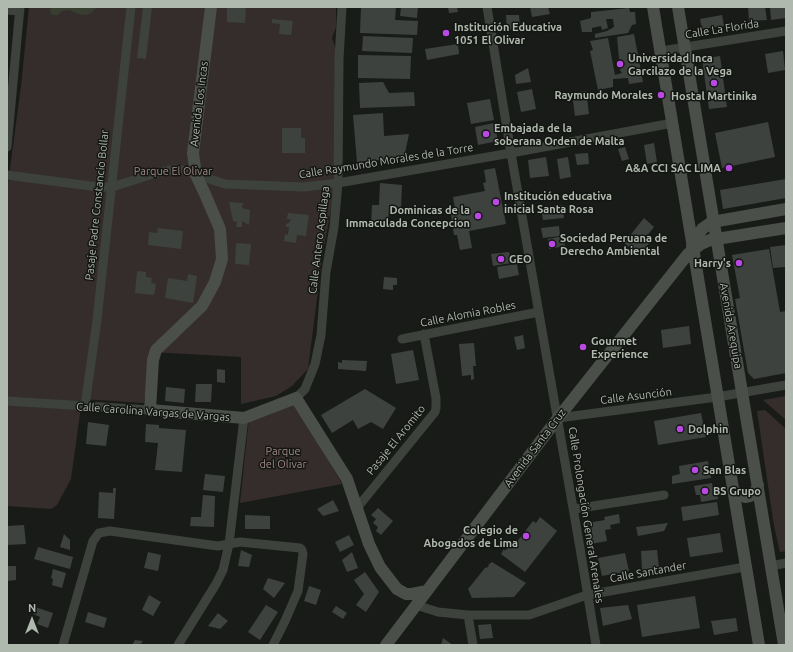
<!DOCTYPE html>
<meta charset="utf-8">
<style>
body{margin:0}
#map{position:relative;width:793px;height:652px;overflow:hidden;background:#191b19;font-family:Ubuntu,sans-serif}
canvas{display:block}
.frame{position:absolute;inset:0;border:8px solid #b0b9ad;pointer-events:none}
.north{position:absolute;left:12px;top:600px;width:40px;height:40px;-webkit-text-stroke:3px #141614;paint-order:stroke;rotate:0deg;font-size:11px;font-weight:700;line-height:16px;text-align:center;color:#b0b9ad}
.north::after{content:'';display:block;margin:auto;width:14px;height:18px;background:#b0b9ad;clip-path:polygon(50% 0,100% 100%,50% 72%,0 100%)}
</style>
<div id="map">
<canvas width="793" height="652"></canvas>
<div class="frame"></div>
<div class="north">N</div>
</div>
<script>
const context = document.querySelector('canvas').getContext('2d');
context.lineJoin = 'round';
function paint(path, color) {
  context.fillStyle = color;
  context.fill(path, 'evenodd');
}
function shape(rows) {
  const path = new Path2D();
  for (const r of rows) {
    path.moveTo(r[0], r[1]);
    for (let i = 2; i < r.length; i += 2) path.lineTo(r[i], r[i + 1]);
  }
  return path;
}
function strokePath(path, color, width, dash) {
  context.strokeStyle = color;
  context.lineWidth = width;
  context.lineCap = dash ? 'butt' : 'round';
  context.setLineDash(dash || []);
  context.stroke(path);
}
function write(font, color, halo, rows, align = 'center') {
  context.font = font + ' Ubuntu,sans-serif';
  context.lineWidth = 3;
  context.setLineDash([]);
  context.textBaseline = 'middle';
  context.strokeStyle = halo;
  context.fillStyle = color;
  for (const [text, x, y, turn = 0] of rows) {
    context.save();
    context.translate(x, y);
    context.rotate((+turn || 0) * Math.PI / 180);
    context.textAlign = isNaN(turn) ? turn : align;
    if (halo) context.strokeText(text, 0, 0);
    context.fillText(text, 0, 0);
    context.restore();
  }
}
paint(shape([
 [29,7,336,7,336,27,332,38,336,50,337,63,333,200,323,251,308,369,292,386,276,396,241,404,241,357,151,352,144,403,82,399,71,479,57,505,51,509,7,506,7,191,21,86],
 [786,396,786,420,763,400],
 [295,404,342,484,240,503,249,418],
 [765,410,786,429,786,551,780,552,774,526,757,411]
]), '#352d2b');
paint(shape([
 [51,7,97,7,90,14,82,15,68,10,62,11,58,15,54,15,51,14,50,11]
]), '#373e30');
paint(shape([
 [143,7,152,7,146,59,137,58],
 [227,7,246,7,245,23,227,22],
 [361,7,396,7,395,20,418,21,417,35,360,33],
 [401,7,418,7,417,18,400,16],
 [448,7,457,7,458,12,449,13],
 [530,7,548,7,550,14,532,17],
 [748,7,765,7,767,20,749,21],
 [770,7,786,7,786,18,771,20],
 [629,8,630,12,635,12,636,24,632,25,628,33,595,38,595,34,607,31,614,27,613,19,606,19,608,28,602,30,601,26,592,28,592,32,582,32,580,21,591,18,591,12],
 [506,15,519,15,520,29,507,30],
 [722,15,724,26,702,29,700,19],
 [272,19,293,21,291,35,279,34,280,24,272,23],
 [634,34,643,82,629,84,628,78,613,79,613,87,598,90,590,51,593,50,590,41,608,38,615,75,622,73,620,70,617,37],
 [363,36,413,38,412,53,362,51],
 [458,44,459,54,427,60,425,49],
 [783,51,785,70,768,73,765,54],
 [358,55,411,56,410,79,358,78],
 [720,56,727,107,709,109,702,59],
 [528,68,531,82,516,84,515,75],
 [383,82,389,93,414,92,415,106,360,108,359,83],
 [532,89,536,109,521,112,517,92],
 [586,91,589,114,575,116,572,93],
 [490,99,494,120,471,124,467,103],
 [383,113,384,136,409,134,404,158,357,162,353,115],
 [768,122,775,157,722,168,715,133],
 [494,123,498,141,478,145,475,127],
 [282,128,301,128,301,138,305,138,305,153,282,153],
 [654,143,657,162,647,164,644,145],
 [625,147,629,159,622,161,618,149],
 [588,153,589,164,577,165,575,154],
 [546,157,549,176,530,178,528,160],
 [568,157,571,177,560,179,557,159],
 [495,168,506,224,469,231,472,248,460,250,457,235,454,235,450,208,455,208,453,197,485,191,483,183,486,182,484,170],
 [786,179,786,198,723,209,720,190],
 [380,183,402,185,401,209,389,208,388,226,371,225,372,205,379,205],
 [229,202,243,203,242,208,250,210,249,225,242,221,242,227,236,227,237,222,233,221],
 [563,205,564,218,543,220,541,207],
 [288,213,309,215,306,236,297,235,296,243,284,241,285,234,288,235,289,227,286,227,286,224,289,223,291,219,287,219],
 [644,218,654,227,645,238,650,242,640,255,624,243],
 [559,226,560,236,543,238,541,228],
 [158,228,183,231,181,249,148,245,149,232,157,233],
 [563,236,565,246,549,249,548,239],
 [236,243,251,244,249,265,235,264],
 [786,245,786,267,773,268,770,247],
 [769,249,780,312,786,311,786,373,754,379,748,373,735,299,740,298,732,255],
 [509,252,511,263,493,266,491,254],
 [517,264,519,275,499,279,497,267],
 [137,271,146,272,146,277,152,278,151,283,156,284,154,295,135,293],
 [188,274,197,276,193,303,165,298,168,278,187,281],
 [384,277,397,278,397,285,393,285,393,290,383,289],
 [689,326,691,344,663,348,661,330],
 [523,335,525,348,517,350,514,337],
 [474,343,476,366,473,366,474,379,471,380,471,375,462,376,459,344],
 [413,350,419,380,396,384,391,354],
 [342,360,367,361,366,371,338,369,338,362,342,363],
 [217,369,225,370,225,383,217,382],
 [196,384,212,384,211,402,195,402],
 [166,387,185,389,184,403,165,401],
 [365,389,396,408,383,429,371,422,358,429,353,420,332,433,321,415],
 [701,413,706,437,658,445,654,421],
 [88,422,109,425,106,446,86,444],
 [146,424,159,425,159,428,186,430,182,472,155,470,158,443,145,442],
 [708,461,711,478,672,484,672,476,680,474,679,466],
 [205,474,225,476,223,492,203,490],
 [712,483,713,488,715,487,716,493,717,492,718,499,701,502,700,495,696,495,694,486],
 [113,488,116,488,114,519,98,518,99,492,113,493],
 [203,495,215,496,214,527,190,526,191,517,201,517],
 [333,500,339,511,323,516,317,509],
 [717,502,719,515,683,521,681,507],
 [378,508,393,521,381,535,376,531,378,527,373,523,376,519,371,515],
 [619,514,620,523,610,525,611,529,605,530,607,541,591,544,587,523,605,520,604,517],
 [245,515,270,516,270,529,245,529],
 [540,517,557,531,525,572,501,554,504,549,505,551,513,541,516,543,533,521,536,523],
 [668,523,664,531,638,536,636,527],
 [24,525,26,544,7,545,7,526],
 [720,533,723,552,690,557,687,538],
 [64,534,70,540,70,550,60,547],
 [349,535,354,545,340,552,335,542],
 [38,547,73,557,70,569,34,559],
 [241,550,252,555,249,567,238,566],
 [657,550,659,568,642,570,641,551],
 [148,552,161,555,158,571,144,568],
 [352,552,358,568,347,572,342,560],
 [625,553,629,571,602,576,598,558],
 [492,562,526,583,514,597,472,598,468,589,485,568,488,567,489,564],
 [7,566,16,566,16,580,7,581],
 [53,569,66,573,62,588,52,585,53,579,51,578],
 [365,572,379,592,366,612,356,605,364,594,354,580],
 [268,578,285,583,274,598,263,589],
 [309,586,321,590,316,605,304,601],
 [149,595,161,602,153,616,142,610],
 [695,596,700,628,642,637,637,605],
 [266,605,278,612,260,640,248,632],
 [628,605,632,619,603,626,600,608],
 [336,606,347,613,343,619,332,612],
 [35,607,53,613,48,628,37,624,40,617,33,614],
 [88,612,107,618,104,628,85,622],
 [218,613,228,621,220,629,208,626],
 [736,618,738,631,714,635,711,621],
 [491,624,493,638,480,639,478,625],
 [443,638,453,645,441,645],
 [135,640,143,641,140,645,132,645]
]), '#3e423e');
strokePath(shape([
 [487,7,511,153,580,548,596,645],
 [7,10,20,11],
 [661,51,786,31],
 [7,147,20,7],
 [7,175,98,187,112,187,156,173,176,169,182,170,225,184,304,187,338,183,511,153,673,123],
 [402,339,539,312],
 [296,398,305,389,315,364,321,335,326,272,334,227,338,183,339,59,342,7],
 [7,401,150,410],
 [85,406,97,320,131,7],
 [558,418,717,397,786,385],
 [357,508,435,412,436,408,436,398,424,334],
 [574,509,664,495],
 [771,566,786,563],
 [416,605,438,612,468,615,529,615,587,595,745,567],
 [468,615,473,645],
 [63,645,93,541,99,533,110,531,218,546,240,542,300,548,302,550,303,554,298,591,285,621,273,645],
 [178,645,216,584,223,570,229,544,244,418]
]), '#3d423c', 9);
strokePath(shape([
 [211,7,193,153,196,175,205,194,220,229,222,259,215,282,202,306,156,350,153,360,150,410,244,418,296,398,347,479,369,544,380,567,397,589,406,594,412,594,427,591],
 [653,7,759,645],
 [678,7,784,645],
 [692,246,702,229,712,222,786,209],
 [733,489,737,494,745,497,750,496,755,492,758,485],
 [386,645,558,418,688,254,701,244,710,240,786,228]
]), '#4a4f49', 12);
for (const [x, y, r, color] of [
 [446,33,4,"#ba49e3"],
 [620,64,4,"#ba49e3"],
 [714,83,4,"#ba49e3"],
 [661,95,4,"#ba49e3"],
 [486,134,4,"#ba49e3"],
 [729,168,4,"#ba49e3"],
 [496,202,4,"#ba49e3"],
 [478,216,4,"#ba49e3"],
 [552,244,4,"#ba49e3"],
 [501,259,4,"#ba49e3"],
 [739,263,4,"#ba49e3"],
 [583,347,4,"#ba49e3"],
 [680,429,4,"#ba49e3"],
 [695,470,4,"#ba49e3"],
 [705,491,4,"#ba49e3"],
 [526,536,4,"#ba49e3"]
]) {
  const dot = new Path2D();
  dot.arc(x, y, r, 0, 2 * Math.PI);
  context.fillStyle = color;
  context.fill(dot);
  strokePath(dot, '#141614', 1.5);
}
write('bold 11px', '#b0b9ad', '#141614', [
 ["Institución Educativa",454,27],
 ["1051 El Olivar",454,40],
 ["Universidad Inca",628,58],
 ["Garcilazo de la Vega",628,71],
 ["Raymundo Morales",653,95,"right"],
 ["Hostal Martinika",714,96,"center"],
 ["Embajada de la",494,128],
 ["soberana Orden de Malta",494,141],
 ["A&A CCI SAC LIMA",721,168,"right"],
 ["Institución educativa",504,196],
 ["inicial Santa Rosa",504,209],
 ["Dominicas de la",470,210,"right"],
 ["Immaculada Concepcion",470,223,"right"],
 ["Sociedad Peruana de",560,238],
 ["Derecho Ambiental",560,251],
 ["GEO",509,259],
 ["Harry's",731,263,"right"],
 ["Gourmet",591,341],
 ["Experience",591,354],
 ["Dolphin",688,429],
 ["San Blas",703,470],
 ["BS Grupo",713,491],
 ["Colegio de",518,530,"right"],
 ["Abogados de Lima",518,543,"right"]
], 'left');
write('11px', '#b0b9ad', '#141614', [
 ["Calle La Florida",722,29,-9],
 ["Avenida Los Incas",199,104,-83],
 ["Calle Raymundo Morales de la Torre",386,161,-9],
 ["Pasaje Padre Constancio Bollar",97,205,-84],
 ["Calle Antero Aspillaga",319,240,-83],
 ["Calle Alomia Robles",468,314,-11],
 ["Avenida Arequipa",731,326,80],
 ["Calle Asunción",636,396,-7],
 ["Calle Carolina Vargas de Vargas",153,412,4],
 ["Pasaje El Aromito",396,440,-51],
 ["Avenida Santa Cruz",535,448,-53],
 ["Calle Prolongación General Arenales",586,515,81],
 ["Calle Santander",648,572,-10]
]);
write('11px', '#a38985', '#141614', [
 ["Parque El Olivar",173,171],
 ["Parque",283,451],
 ["del Olivar",283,464]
]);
</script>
